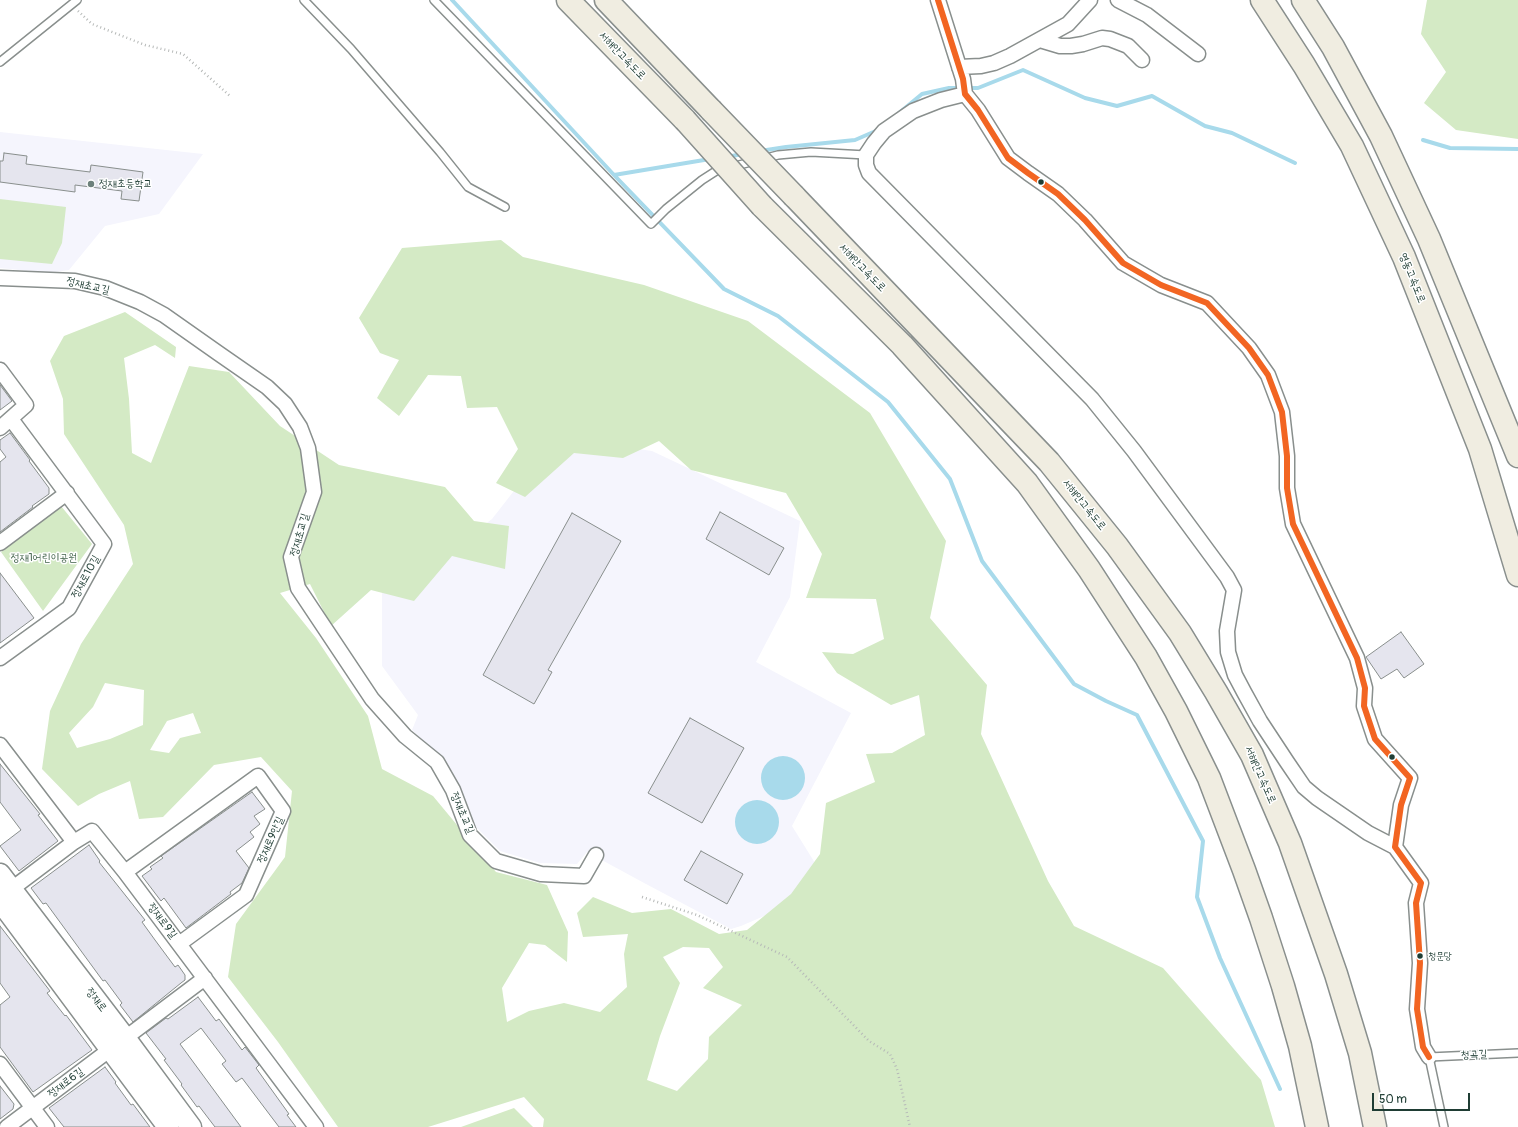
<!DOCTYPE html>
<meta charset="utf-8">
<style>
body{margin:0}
#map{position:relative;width:1518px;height:1127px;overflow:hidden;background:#fff;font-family:Pangolin,sans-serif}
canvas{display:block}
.scale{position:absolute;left:1372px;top:1093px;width:98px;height:18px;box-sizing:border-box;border:2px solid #1f3d34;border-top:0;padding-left:5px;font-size:12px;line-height:14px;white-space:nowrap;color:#1f3d34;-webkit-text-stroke:3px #fff;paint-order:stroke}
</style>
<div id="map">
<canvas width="1518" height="1127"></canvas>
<div class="scale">50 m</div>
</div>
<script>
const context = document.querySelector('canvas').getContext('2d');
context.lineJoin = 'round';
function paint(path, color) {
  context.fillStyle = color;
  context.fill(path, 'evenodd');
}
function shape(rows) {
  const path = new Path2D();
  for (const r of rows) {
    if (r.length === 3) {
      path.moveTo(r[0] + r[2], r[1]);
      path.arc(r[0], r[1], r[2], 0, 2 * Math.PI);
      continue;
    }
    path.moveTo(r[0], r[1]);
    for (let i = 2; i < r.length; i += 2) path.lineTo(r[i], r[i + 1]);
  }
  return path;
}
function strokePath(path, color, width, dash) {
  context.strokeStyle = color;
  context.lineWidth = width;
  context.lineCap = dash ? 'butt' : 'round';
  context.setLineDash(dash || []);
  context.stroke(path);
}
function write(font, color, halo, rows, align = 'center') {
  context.font = font + ' Pangolin,"Poor Story",sans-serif';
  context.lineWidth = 3;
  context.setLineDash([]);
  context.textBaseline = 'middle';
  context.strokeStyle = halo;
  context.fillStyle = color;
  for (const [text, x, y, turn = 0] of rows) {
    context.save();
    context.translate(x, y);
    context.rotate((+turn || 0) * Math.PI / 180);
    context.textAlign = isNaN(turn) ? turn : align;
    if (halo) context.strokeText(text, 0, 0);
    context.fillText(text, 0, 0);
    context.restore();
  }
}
paint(shape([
 [0,132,203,154,159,214,105,226,69,270,48,273,0,268],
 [591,442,652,451,800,521,790,597,756,662,851,713,792,826,815,863,785,907,741,926,731,929,646,884,587,852,577,864,540,863,500,851,473,824,461,793,447,764,412,730,418,715,382,666,382,579,464,540,492,519,524,478]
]), '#f5f5fd');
paint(shape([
 [1427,0,1518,0,1518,139,1456,130,1424,103,1446,72,1421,34],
 [0,199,66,207,62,243,52,264,0,259],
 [501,240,523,257,644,285,748,321,870,413,946,541,930,618,987,685,981,734,1048,881,1074,926,1163,968,1261,1080,1275,1127,543,1127,544,1119,524,1097,428,1127,338,1127,278,1042,228,977,236,924,285,857,292,791,261,757,214,765,163,817,139,819,130,781,99,794,78,806,42,769,50,711,81,644,133,564,124,525,64,434,63,399,50,361,64,336,125,312,176,347,175,358,155,345,124,358,129,399,132,453,151,463,189,366,229,372,280,426,339,465,445,487,474,521,509,526,505,569,452,556,414,601,371,590,331,626,310,584,280,593,316,638,368,716,382,769,433,796,496,872,547,885,568,932,567,962,545,945,529,943,502,988,507,1022,529,1011,564,1003,600,1012,627,987,624,954,628,934,583,937,577,913,593,897,632,913,671,909,719,934,747,930,791,894,820,854,826,803,875,782,866,754,892,753,925,735,919,695,891,705,837,673,822,652,853,654,884,639,876,599,806,598,822,554,786,493,691,470,659,441,623,458,574,453,525,497,496,483,518,449,497,407,467,408,461,376,428,375,399,416,377,398,399,360,380,353,359,318,402,248],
 [105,683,144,690,143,725,110,739,77,748,69,733,93,707],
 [193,713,201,733,180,738,169,753,150,750,167,721],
 [683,947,709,948,723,967,703,988,742,1005,709,1037,708,1059,677,1091,647,1080,660,1036,680,983,663,957],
 [61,506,92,544,43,611,1,552],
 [514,1108,533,1127,461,1127]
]), '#d4eac5');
paint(shape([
 [783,778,22],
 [757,822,22]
]), '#a8daeb');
strokePath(shape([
 [452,0,614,175,724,289,778,316,888,402,950,479,982,561,1074,684,1106,701,1137,715,1203,841,1197,897,1220,958,1280,1089],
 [899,113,922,94,949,88,978,88,1023,70,1085,98,1117,106,1152,96,1205,126,1232,133,1295,163],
 [1423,140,1450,148,1518,149],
 [760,151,786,147,855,140,878,130],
 [726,157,743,154],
 [614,175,710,159]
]), '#a8daeb', 4);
const building = shape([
 [4,153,27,156,26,164,90,172,91,165,143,172,139,201,121,199,122,191,75,185,75,192,0,182,0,161,3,161,4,153],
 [0,385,12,401,0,410,0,385],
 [10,433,30,460,29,461,49,488,49,494,32,506,33,507,0,532,0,462,6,457,0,449,0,440,10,433],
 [720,512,784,548,769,575,706,539,720,512],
 [572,513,621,541,548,670,552,672,534,704,483,675,572,513],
 [0,573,34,618,0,643,0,573],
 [1401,632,1424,664,1404,678,1397,669,1381,679,1366,657,1401,632],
 [690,718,744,748,702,823,648,793,690,718],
 [0,764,40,814,38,815,58,841,19,871,0,846,21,830,0,802,0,764],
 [252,792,265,809,254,816,260,824,250,832,254,837,236,851,249,868,242,883,230,892,231,894,186,928,164,898,161,901,142,876,152,869,150,867,163,858,161,856,252,792],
 [89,845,100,861,99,862,145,920,142,922,155,940,175,967,178,965,185,975,185,980,181,983,133,1022,120,1005,122,1003,105,980,103,981,46,903,43,904,31,888,89,845],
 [701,851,743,874,727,904,684,880,701,851],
 [0,926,50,991,47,993,65,1016,66,1015,92,1050,33,1092,0,1047,0,1005,10,997,0,983,0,926],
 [198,997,216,1021,219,1019,242,1050,245,1047,259,1065,256,1068,289,1114,287,1115,296,1127,279,1127,242,1078,236,1082,222,1064,226,1061,201,1028,180,1044,241,1127,215,1127,199,1106,197,1107,181,1085,182,1084,164,1060,166,1059,146,1033,166,1018,168,1019,198,997],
 [105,1067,116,1082,115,1083,131,1105,133,1104,150,1127,64,1127,49,1108,105,1067],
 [0,1086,14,1104,13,1109,0,1119,0,1086]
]);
paint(building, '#e5e5ee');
strokePath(building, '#898f8d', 1);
const lane = shape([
 [304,0,351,49,440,152,468,187,505,207],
 [434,0,651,224,666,209,702,180,716,171,778,155,811,152,866,155],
 [0,62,77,0],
 [1444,1127,1429,1057,1518,1053]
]);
const street = shape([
 [938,0,963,79,965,94,978,110,1008,158,1028,173,1058,194,1085,220,1123,263,1161,285,1207,303,1249,348,1268,375,1282,412,1287,456,1287,488,1293,524,1357,658,1365,688,1364,706,1375,739,1410,778,1401,805,1395,847,1421,883,1416,903,1420,963,1417,1009,1423,1047,1429,1057],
 [1118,0,1147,15,1198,54],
 [1040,40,1060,46,1071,46,1083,44,1102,38,1110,39,1128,46,1142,60],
 [959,67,981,66,994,63,1010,56,1068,24,1090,0],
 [965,94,941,100,913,111,884,131,874,143,866,155,866,165,869,173,1092,399,1134,451,1227,577,1234,590,1227,631,1228,652,1235,675,1244,692,1260,721,1287,762,1304,787,1317,798,1368,833,1395,847],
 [0,278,75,281,105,288,140,302,164,315,218,353,267,387,285,404,300,427,308,448,314,492,291,557,298,588,372,699,405,736,437,762,453,790,470,835,496,861,541,874,584,876,596,855],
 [0,370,26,405,0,428],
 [0,543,67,493],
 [0,658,69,608,104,544,11,419],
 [0,745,74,842,92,831,125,872,316,1127],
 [125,872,258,776,283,811,246,895,179,944],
 [5,894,74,842],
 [0,1064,47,1127],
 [7,1127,205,978]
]);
const secondary = shape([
 [0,874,126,1039,191,1127],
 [0,901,168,1127]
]);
const highway = shape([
 [568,0,685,120],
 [606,0,711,110],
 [1262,0,1304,65,1352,146,1404,257,1480,449,1518,575],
 [1303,0,1333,47,1381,136,1429,239,1518,456],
 [794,196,1049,462,1117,546,1180,633,1216,692,1252,755,1290,843,1336,974,1360,1053,1375,1127],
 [762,206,902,345,1027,483,1089,569,1146,657,1176,711,1209,778,1244,870,1261,918,1283,986,1300,1046,1317,1127]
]);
strokePath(lane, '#898f8d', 10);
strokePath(street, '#898f8d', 17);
strokePath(secondary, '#898f8d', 23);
strokePath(highway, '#898f8d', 25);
strokePath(shape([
 [78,11,92,24,145,45,183,54,230,96],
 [642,897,697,915,787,957,869,1041,890,1054,897,1069,910,1127]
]), '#b6b9b8', 2.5, [1, 3]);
strokePath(lane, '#fff', 7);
strokePath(street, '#fff', 14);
strokePath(secondary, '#fff', 20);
strokePath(highway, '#f0ede1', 22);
const highwayBridge = shape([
 [711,110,794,196],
 [685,120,762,206]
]);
strokePath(highwayBridge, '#898f8d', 25, []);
strokePath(highwayBridge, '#f0ede1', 22);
strokePath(shape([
 [938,0,963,79,965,94,978,110,1008,158,1028,173,1058,194,1085,220,1123,263,1161,285,1207,303,1249,348,1268,375,1282,412,1287,456,1287,488,1293,524,1357,658,1365,688,1364,706,1375,739,1410,778,1401,805,1395,847,1421,883,1416,903,1420,963,1417,1009,1423,1047,1429,1057]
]), '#f26522', 6);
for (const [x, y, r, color] of [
 [1041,182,3.5,"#1f3d34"],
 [91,184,4,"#6d817b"],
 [1392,757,3.5,"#1f3d34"],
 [1420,956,3.5,"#1f3d34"]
]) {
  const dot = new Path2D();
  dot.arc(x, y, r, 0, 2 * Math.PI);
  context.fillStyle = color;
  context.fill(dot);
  strokePath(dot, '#fff', 1.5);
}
write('10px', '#1f3d34', '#fff', [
 ["청문당",1428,956]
], 'left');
write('11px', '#1f3d34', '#fff', [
 ["서해안고속도로",622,56,46],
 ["서해안고속도로",862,268,46],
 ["영동고속도로",1412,278,68],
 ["정재초교길",88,286,13],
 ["서해안고속도로",1084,505,51],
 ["정재초교길",300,535,-74],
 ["정재로10길",86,577,-61],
 ["서해안고속도로",1260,775,66],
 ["정재초교길",462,813,67],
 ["정재로9안길",271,840,-66],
 ["정재로9길",162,921,53],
 ["정재로",96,1000,53],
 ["청곡길",1474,1055,-2],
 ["정재로6길",66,1083,-37]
]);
write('11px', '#1f3d34', '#fff', [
 ["정재초등학교",99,184]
], 'left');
write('11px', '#43644c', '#fff', [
 ["정재1어린이공원",44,558]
]);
</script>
